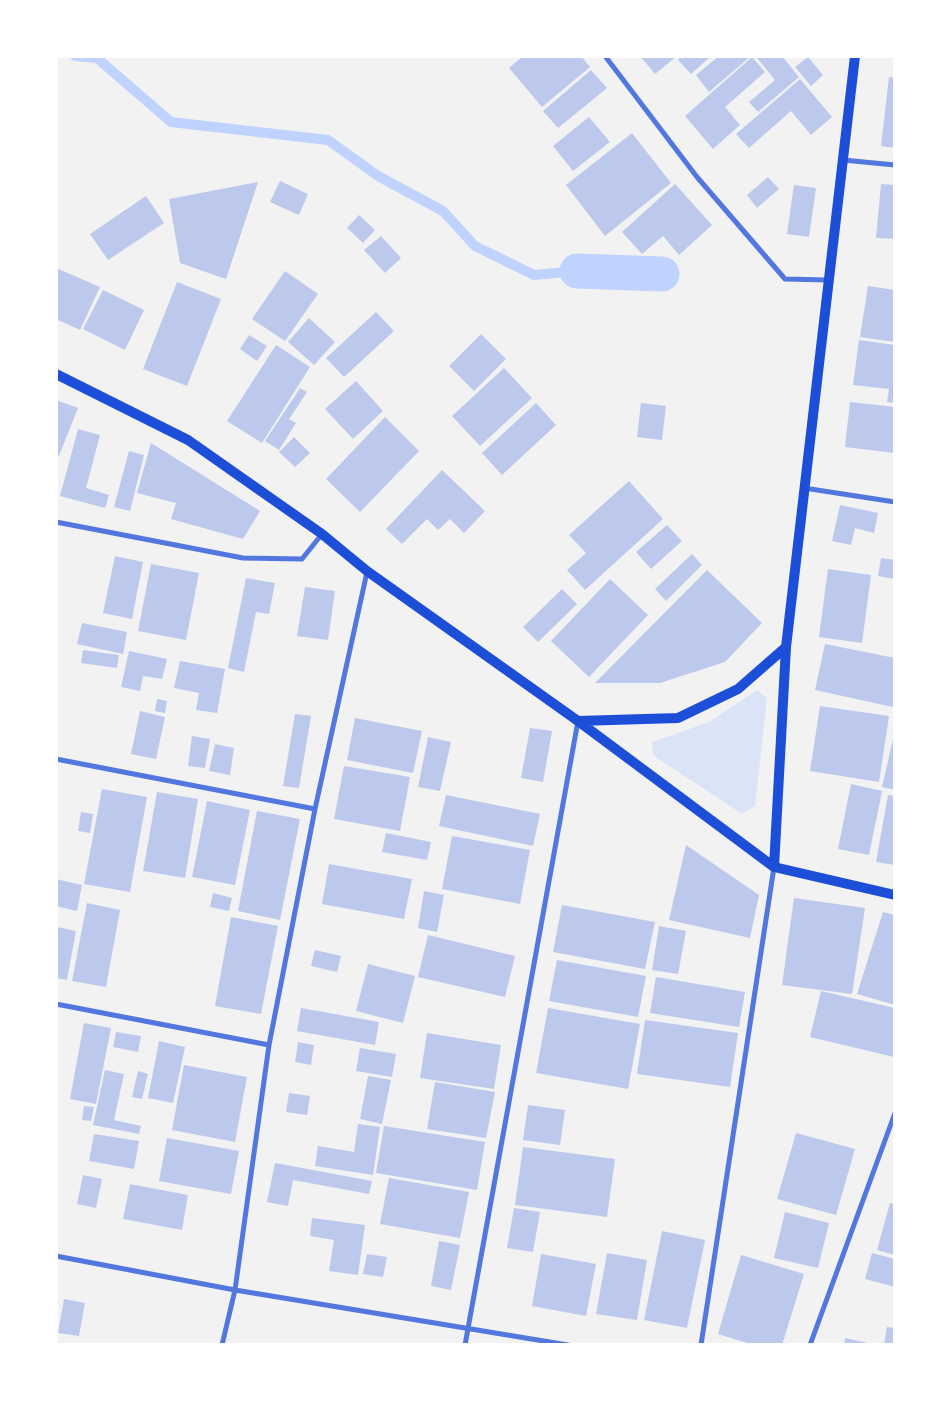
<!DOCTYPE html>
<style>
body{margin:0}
#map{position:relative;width:951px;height:1401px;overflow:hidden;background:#f2f2f2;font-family:"Public Sans",sans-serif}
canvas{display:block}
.frame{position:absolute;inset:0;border:58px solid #fff;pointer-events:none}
</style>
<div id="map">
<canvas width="951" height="1401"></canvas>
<div class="frame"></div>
</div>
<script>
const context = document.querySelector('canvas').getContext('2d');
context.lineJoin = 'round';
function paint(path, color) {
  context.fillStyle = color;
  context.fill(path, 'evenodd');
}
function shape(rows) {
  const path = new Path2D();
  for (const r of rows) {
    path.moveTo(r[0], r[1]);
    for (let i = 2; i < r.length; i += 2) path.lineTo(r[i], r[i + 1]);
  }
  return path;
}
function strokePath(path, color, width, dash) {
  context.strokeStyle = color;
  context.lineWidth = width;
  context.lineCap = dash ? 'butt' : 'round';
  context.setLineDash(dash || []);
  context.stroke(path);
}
paint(shape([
 [757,690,767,698,755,806,742,814,653,755,652,742,709,722]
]), '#dbe4f7');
strokePath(shape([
 [75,56,97,58,171,122,328,140,378,176,443,211,475,246,534,275,577,271]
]), '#bfd3fe', 10);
strokePath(shape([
 [577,271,662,274]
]), '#bfd3fe', 35);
paint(shape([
 [523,56,581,56,590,67,542,107,509,68],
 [640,56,677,56,655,74],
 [682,56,711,56,691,74,678,60],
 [719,56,751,56,709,92,696,75],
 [758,56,782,56,799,77,758,112,749,102,775,80,757,58],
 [752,57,765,72,725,107,740,125,713,149,685,116],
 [808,57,823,75,811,86,795,67],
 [591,70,607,88,558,128,543,111],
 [889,77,895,78,895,148,881,146],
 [800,79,832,117,811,135,791,111,749,148,736,134],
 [589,117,610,142,573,171,553,146],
 [632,133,671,183,605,236,566,185],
 [768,177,779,189,757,208,747,195],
 [280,181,308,194,299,215,270,202],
 [258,182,226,279,180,263,169,199],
 [675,184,712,225,679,255,663,236,642,254,622,232],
 [881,184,895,185,895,239,876,238],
 [794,185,816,188,809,237,787,234],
 [146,196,164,223,108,260,90,234],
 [359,215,375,230,363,243,347,228],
 [381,236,401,258,385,273,364,250],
 [56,268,100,287,80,330,56,319],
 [285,271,318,294,285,341,252,319],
 [177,282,221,299,187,386,143,369],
 [868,286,895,290,895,342,860,337],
 [103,290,144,310,125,350,83,329],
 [376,312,394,331,344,377,326,358],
 [309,318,335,342,314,365,288,342],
 [481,334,506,359,474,391,449,366],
 [249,335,267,346,257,361,240,349],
 [859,340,895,345,895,403,887,402,889,389,853,385],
 [276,345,310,367,262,443,227,421],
 [504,368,532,398,480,446,452,416],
 [356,381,383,411,353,439,325,409],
 [300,388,307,392,289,419,296,423,279,450,265,441],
 [56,400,78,408,59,456,56,455],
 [850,402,895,407,895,453,845,447],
 [536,403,556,425,502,475,482,453],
 [641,403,666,406,662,440,637,437],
 [385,417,419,451,360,512,326,479],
 [78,429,100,435,86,488,109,495,105,508,60,496],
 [294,437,310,453,295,467,279,452],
 [151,443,260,511,243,539,171,519,176,503,137,493],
 [129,451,144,455,130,511,114,507],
 [442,470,485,511,464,533,450,519,438,530,427,519,402,544,386,529],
 [629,481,663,519,585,590,567,570,586,553,569,535],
 [840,505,878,513,874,533,855,528,851,545,832,541],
 [667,525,682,541,651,569,636,552],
 [692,554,702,565,666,601,655,589],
 [115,556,143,562,132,619,103,613],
 [881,558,895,560,895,579,878,576],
 [151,564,199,573,186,640,138,631],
 [828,569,871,575,862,643,819,637],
 [707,570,762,623,725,662,660,683,595,683],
 [246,578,275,583,269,614,256,612,244,672,228,668],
 [610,579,648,615,589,677,551,641],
 [305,587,335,591,328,640,297,636],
 [562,589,577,604,538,642,523,627],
 [82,623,127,632,123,654,77,644],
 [825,644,895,658,893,707,815,690],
 [83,650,119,655,117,668,81,663],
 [129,651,167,659,162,679,143,676,140,691,121,687],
 [180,661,225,669,217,713,196,710,199,693,174,688],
 [157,699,167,701,165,713,155,711],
 [820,706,889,716,879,782,810,771],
 [140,711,165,717,156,759,131,754],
 [295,714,311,716,299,788,283,786],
 [355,718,422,731,413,773,347,760],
 [530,728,552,731,543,782,521,778],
 [192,736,210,739,205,768,188,766],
 [428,737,451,742,440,791,418,787],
 [893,739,895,740,895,790,882,787],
 [215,744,234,748,230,775,209,771],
 [344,766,410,777,400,831,334,819],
 [851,784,882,791,869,855,838,849],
 [102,789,147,797,130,892,84,884],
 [157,792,198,799,185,878,143,871],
 [446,795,540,814,533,846,439,826],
 [888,795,895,796,895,865,876,862],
 [207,801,250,810,235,885,192,877],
 [257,811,300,819,280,920,238,911],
 [81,812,93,814,90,833,78,831],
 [386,833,431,842,427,860,382,852],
 [452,836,530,850,520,904,442,889],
 [686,845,759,895,750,938,669,920],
 [329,864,412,879,404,919,322,904],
 [56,879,82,885,77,911,56,906],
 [424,891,444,895,437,932,418,928],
 [213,893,232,898,229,911,210,907],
 [794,898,865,908,852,994,782,985],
 [87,903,120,910,106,987,72,981],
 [562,905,655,922,645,969,553,952],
 [883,912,895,915,895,1005,857,994],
 [231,917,278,926,261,1014,215,1006],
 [659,926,686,931,678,974,652,970],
 [57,927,76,931,67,980,56,978],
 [428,935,515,956,505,997,418,977],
 [315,950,341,956,337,972,311,966],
 [557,960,646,976,638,1017,549,1001],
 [368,964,415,976,403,1023,356,1011],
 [656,977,745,992,739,1027,650,1013],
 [821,991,895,1008,894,1057,810,1037],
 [301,1008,379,1022,375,1045,297,1031],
 [548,1008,640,1024,628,1089,536,1073],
 [645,1020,738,1033,730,1087,637,1074],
 [84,1023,111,1028,96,1104,70,1099],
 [116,1032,141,1036,138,1052,113,1047],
 [427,1033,501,1045,494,1089,420,1078],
 [159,1041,185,1047,173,1103,148,1098],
 [298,1042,314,1045,311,1065,295,1062],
 [360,1048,396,1054,392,1077,356,1071],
 [184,1065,247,1077,235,1142,172,1130],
 [105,1070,124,1074,114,1120,141,1126,139,1134,93,1125],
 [138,1071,148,1074,142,1099,132,1097],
 [368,1076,391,1080,382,1124,360,1119],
 [435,1082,495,1092,486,1138,427,1129],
 [289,1093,310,1096,307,1115,286,1112],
 [528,1105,565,1110,560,1145,523,1140],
 [84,1106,94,1107,91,1121,82,1120],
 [358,1124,380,1127,373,1175,315,1166,318,1146,354,1152],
 [384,1126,485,1142,477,1190,376,1173],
 [796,1133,855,1149,836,1215,777,1199],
 [94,1134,139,1141,134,1169,89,1161],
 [167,1138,239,1151,231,1194,159,1181],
 [523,1147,615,1159,607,1217,515,1205],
 [275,1163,372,1181,369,1194,293,1180,288,1206,267,1202],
 [83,1175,102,1179,96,1208,77,1204],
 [389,1178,469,1192,460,1238,380,1224],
 [130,1184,188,1195,182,1230,123,1219],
 [890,1203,895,1204,895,1255,877,1250],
 [514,1208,540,1212,533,1252,507,1248],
 [785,1212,829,1223,818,1268,774,1258],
 [312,1218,365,1225,358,1275,329,1271,334,1240,310,1236],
 [662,1231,705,1240,687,1328,644,1320],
 [439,1241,460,1245,451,1290,431,1286],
 [607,1253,647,1260,637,1320,596,1314],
 [872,1253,895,1259,895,1287,865,1279],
 [367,1254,387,1257,383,1277,363,1274],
 [541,1254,596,1264,586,1316,532,1306],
 [741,1255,804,1274,782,1345,754,1345,718,1334],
 [64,1299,85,1303,79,1336,58,1333],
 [887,1327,895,1328,895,1345,884,1345],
 [845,1338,873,1344,873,1345,844,1345]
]), '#bdc9ec');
strokePath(shape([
 [605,56,697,177,785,279,827,280],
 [843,160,895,165],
 [804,488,895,502],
 [56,522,243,558,302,559,322,534],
 [56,759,315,809],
 [56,1004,269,1045],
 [56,1256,235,1290,568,1345],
 [222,1345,235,1290,269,1045,315,809,367,572],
 [465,1345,578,721],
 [701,1345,774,867],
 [810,1345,895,1113]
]), '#5277de', 5);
strokePath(shape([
 [56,374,188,440,322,534,367,571,578,721,774,867,895,895],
 [578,721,678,718,738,689,786,647],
 [774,867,786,647,855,56]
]), '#1d4ed8', 10);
</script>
